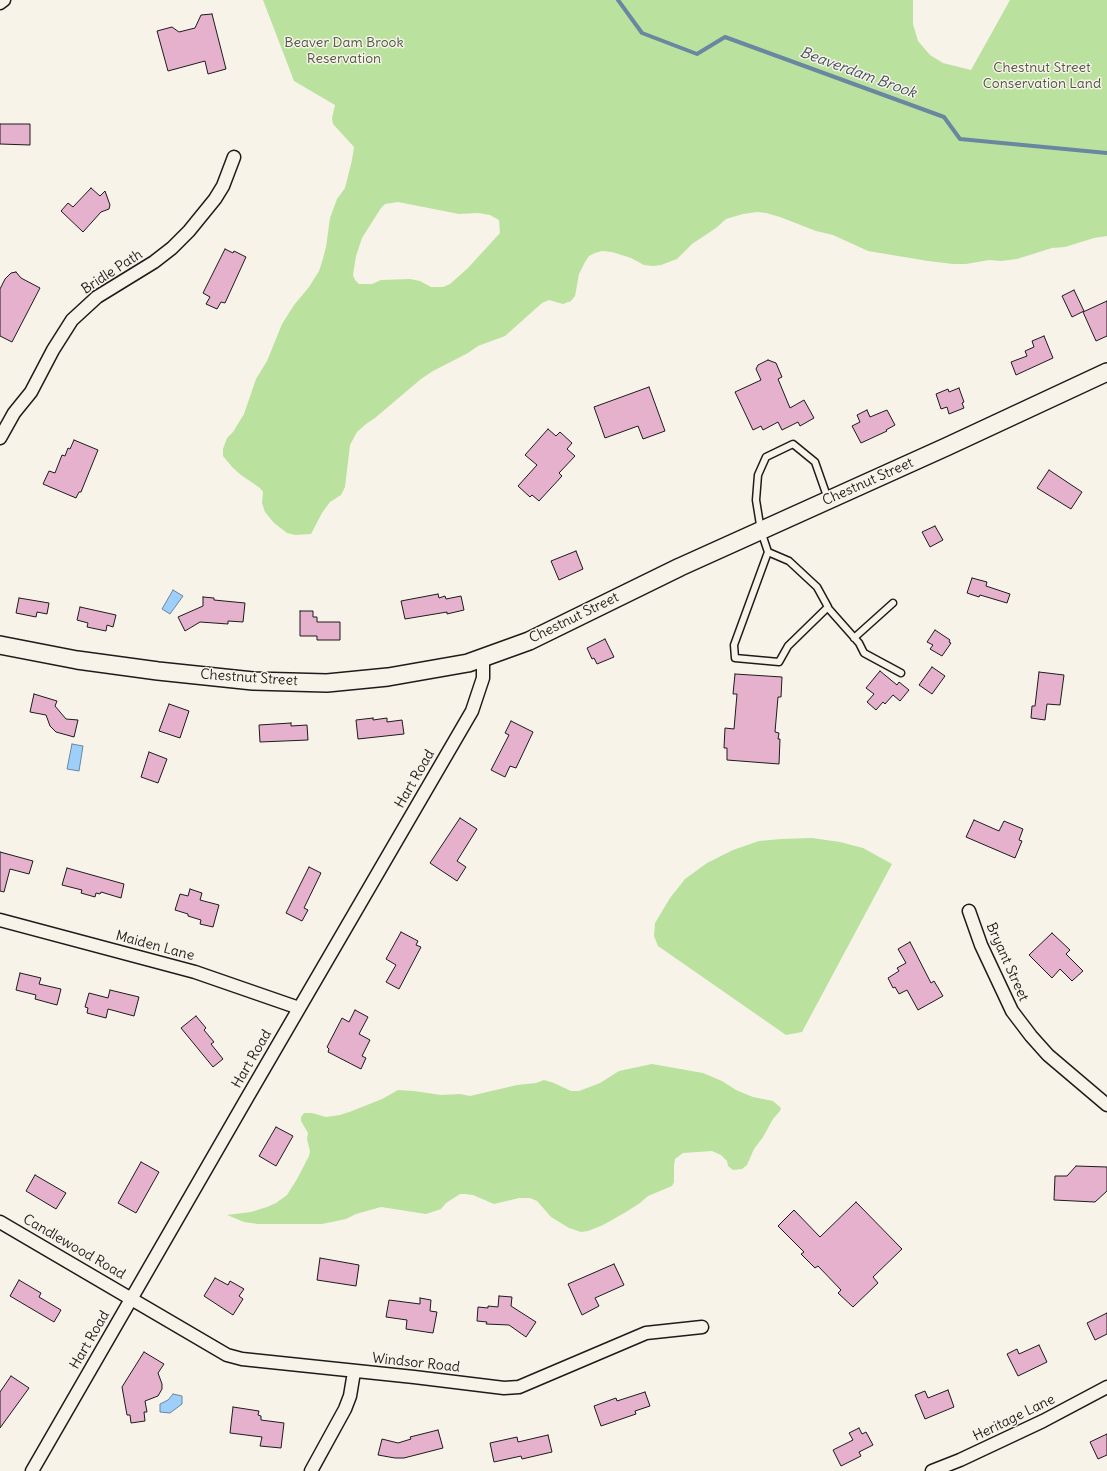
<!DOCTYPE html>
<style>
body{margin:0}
canvas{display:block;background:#f7f3e8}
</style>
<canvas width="1107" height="1471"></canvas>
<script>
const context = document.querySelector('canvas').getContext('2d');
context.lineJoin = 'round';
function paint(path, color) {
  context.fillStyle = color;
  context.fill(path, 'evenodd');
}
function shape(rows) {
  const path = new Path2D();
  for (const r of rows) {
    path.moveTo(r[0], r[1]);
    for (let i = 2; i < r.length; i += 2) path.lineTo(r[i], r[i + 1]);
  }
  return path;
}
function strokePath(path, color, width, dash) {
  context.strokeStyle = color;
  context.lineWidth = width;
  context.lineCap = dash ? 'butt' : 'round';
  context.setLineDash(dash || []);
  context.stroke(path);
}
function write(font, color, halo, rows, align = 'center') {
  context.font = font + ' Delius,sans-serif';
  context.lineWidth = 3;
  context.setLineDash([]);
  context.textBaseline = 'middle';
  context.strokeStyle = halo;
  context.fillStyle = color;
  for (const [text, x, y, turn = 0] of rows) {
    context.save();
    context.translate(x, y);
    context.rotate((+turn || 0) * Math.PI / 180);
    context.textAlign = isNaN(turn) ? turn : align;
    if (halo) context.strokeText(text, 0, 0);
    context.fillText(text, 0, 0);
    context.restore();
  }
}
paint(shape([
 [263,0,913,0,913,24,918,41,930,55,943,63,971,70,1010,0,1107,0,1107,236,1094,238,1065,247,1052,248,1017,259,1001,261,989,260,966,264,953,264,928,261,868,251,833,235,816,231,780,217,766,213,757,212,743,214,726,219,716,228,692,244,677,259,661,265,653,266,644,265,631,258,612,252,602,251,595,253,589,256,585,262,579,274,575,296,571,301,563,304,549,300,542,303,505,336,478,346,468,353,433,371,421,379,375,418,366,424,357,432,350,445,345,487,341,495,330,502,322,513,311,534,295,535,287,533,274,523,265,512,262,503,263,492,260,488,241,475,233,468,223,456,223,449,227,438,233,432,244,414,256,379,267,361,282,324,294,305,309,287,319,271,322,262,326,247,330,218,337,199,345,188,352,160,354,147,333,124,332,118,335,105,294,81],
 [398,202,459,214,478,213,490,215,499,220,500,233,468,268,450,284,443,287,431,287,420,281,410,279,381,280,372,284,359,284,355,280,353,275,356,256,362,238,381,208,385,204],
 [812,838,840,842,863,848,892,864,802,1032,786,1035,658,946,654,936,655,923,670,898,685,879,707,863,733,850,759,841,781,839],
 [652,1064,703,1073,722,1081,736,1090,753,1097,773,1101,781,1108,780,1111,773,1119,763,1137,754,1149,747,1165,742,1169,733,1170,728,1166,727,1161,721,1155,712,1151,683,1153,675,1159,674,1165,674,1182,672,1186,648,1196,640,1203,626,1212,603,1225,588,1231,581,1232,569,1228,551,1217,537,1201,530,1198,519,1198,494,1204,473,1195,465,1194,460,1194,446,1203,441,1209,426,1214,381,1207,356,1214,346,1219,322,1224,258,1224,244,1222,227,1215,251,1212,267,1207,276,1203,287,1195,297,1179,309,1156,310,1151,307,1139,308,1133,301,1121,301,1117,304,1113,312,1113,326,1117,340,1115,352,1111,382,1099,398,1090,414,1091,441,1095,460,1094,470,1096,517,1085,536,1083,544,1080,554,1083,571,1091,579,1091,600,1083,619,1071]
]), '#bae29e');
const water = shape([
 [173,590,183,596,170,614,162,609,173,590],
 [72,744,83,746,79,771,67,769,72,744],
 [173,1394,182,1396,182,1404,170,1413,160,1412,160,1404,168,1400,173,1394]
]);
paint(water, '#9dcffa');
strokePath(water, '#6987a1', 1);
strokePath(shape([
 [618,0,642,33,697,54,725,37,944,117,960,139,1107,153]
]), '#6987a1', 4);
const building = shape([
 [212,14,226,69,208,74,205,61,168,71,157,31,172,27,179,32,195,28,201,15,212,14],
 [0,124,30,124,30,145,0,144,0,124],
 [91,188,100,196,105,191,110,205,109,209,101,212,83,232,61,211,68,203,73,207,91,188],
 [225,249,233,253,234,251,246,257,225,303,221,302,217,309,206,304,210,297,203,293,225,249],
 [16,272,21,278,40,288,12,342,0,336,0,289,5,279,11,273,16,272],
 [1074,290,1084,311,1072,317,1062,296,1074,290],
 [1107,301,1107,336,1096,341,1083,312,1107,301],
 [1044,336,1053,358,1016,375,1011,362,1027,356,1025,351,1034,347,1032,341,1044,336],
 [768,360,776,363,782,377,778,379,790,408,804,400,814,418,800,426,798,422,782,430,778,422,763,430,761,426,753,430,735,392,761,380,756,369,758,365,768,360],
 [649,387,665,431,643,439,638,426,605,438,594,407,649,387],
 [959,388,964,402,962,403,964,408,949,414,947,407,941,409,936,394,948,389,949,392,959,388],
 [867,410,870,417,887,410,895,425,886,430,887,431,861,443,852,426,860,422,857,415,867,410],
 [548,429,556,436,560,432,572,443,567,449,575,456,559,473,562,476,539,501,532,495,530,497,518,486,537,465,525,455,548,429],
 [74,440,98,450,81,492,79,492,76,498,43,484,49,471,55,473,62,455,65,456,68,448,70,449,74,440],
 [1049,470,1082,492,1071,509,1037,488,1049,470],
 [935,526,943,540,930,547,922,532,935,526],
 [576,551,583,569,559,580,551,561,576,551],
 [972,578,987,582,986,586,1010,594,1007,603,980,595,979,597,967,593,972,578],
 [438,594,439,598,445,596,446,599,461,596,464,610,447,614,447,612,405,619,401,601,438,594],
 [203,597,214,598,214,600,245,603,243,622,228,621,228,624,200,622,185,631,178,617,203,606,203,597],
 [19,598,49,603,47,614,37,612,36,617,16,613,19,598],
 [80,607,116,615,113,627,107,625,106,631,87,627,88,623,77,620,80,607],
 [300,611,313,611,313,617,317,617,317,622,340,622,340,640,317,640,317,636,300,636,300,611],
 [935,630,950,640,949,642,951,643,942,656,930,649,933,645,927,642,935,630],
 [605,639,614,657,597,664,594,658,592,659,587,648,605,639],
 [932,667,945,676,932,694,919,685,932,667],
 [880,671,897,685,899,682,909,690,900,701,893,695,885,704,883,702,876,710,867,702,874,694,866,688,880,671],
 [1039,672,1064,675,1060,705,1047,704,1045,720,1031,718,1032,706,1035,706,1039,672],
 [735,674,782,677,781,697,778,697,775,732,779,733,778,739,780,739,779,764,727,760,727,748,724,748,725,728,734,729,737,694,733,694,735,674],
 [34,694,57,701,55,706,66,719,78,720,74,737,56,732,50,726,46,715,30,712,34,694],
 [169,704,189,711,180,738,159,731,169,704],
 [373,718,373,720,387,718,387,722,402,720,404,734,358,739,356,720,373,718],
 [511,721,533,732,516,768,510,766,505,777,491,770,509,735,505,733,511,721],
 [291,723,291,726,307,725,308,740,260,742,259,725,291,723],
 [149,752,167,759,158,783,141,777,149,752],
 [460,818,477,829,457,861,466,867,457,881,430,863,460,818],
 [974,820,999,831,1004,821,1023,829,1019,840,1022,841,1015,858,966,837,974,820],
 [0,852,33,861,29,874,10,869,4,892,0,891,0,852],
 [309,867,321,873,304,908,308,910,302,921,286,913,309,867],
 [67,868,124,884,121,898,101,892,100,894,96,893,95,897,81,893,82,890,62,885,67,868],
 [190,889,202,893,200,900,219,905,213,927,200,924,201,920,188,916,188,914,175,910,180,894,188,896,190,889],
 [401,932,418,941,416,945,421,947,399,989,386,982,396,965,386,959,401,932],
 [1052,933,1070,950,1066,954,1083,971,1072,981,1060,969,1052,978,1029,955,1052,933],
 [910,942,931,983,934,981,943,996,918,1010,907,990,899,994,895,987,893,988,888,978,899,971,897,968,906,963,898,949,910,942],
 [20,973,41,978,39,984,61,989,57,1005,35,999,36,995,16,990,20,973],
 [110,990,139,997,134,1016,108,1009,106,1018,87,1013,88,1008,85,1007,89,993,108,998,110,990],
 [355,1010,368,1017,359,1034,370,1040,362,1056,366,1058,361,1069,328,1052,329,1049,327,1047,342,1018,349,1022,355,1010],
 [196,1016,206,1028,204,1030,214,1042,211,1044,223,1059,213,1067,181,1028,196,1016],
 [276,1127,293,1136,276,1166,259,1156,276,1127],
 [141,1162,159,1172,136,1213,118,1203,141,1162],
 [1076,1166,1107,1167,1107,1191,1095,1202,1054,1200,1055,1176,1067,1176,1076,1166],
 [35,1175,66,1193,56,1209,26,1191,35,1175],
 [856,1202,902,1249,873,1277,878,1283,853,1307,838,1293,841,1290,818,1266,815,1268,801,1254,804,1252,778,1226,794,1210,820,1237,856,1202],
 [320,1258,359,1265,356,1286,317,1280,320,1258],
 [614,1264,624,1285,595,1298,599,1306,582,1315,568,1284,614,1264],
 [215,1278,228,1285,230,1281,244,1289,239,1296,243,1299,233,1315,204,1296,215,1278],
 [19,1280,41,1293,39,1297,61,1310,54,1322,10,1296,19,1280],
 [499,1296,512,1297,511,1306,536,1322,526,1337,509,1325,486,1324,487,1322,477,1321,478,1307,488,1308,488,1306,498,1307,499,1296],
 [420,1298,431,1300,430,1311,437,1312,433,1333,406,1329,407,1320,386,1317,389,1300,420,1304,420,1298],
 [1107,1313,1107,1334,1095,1340,1087,1323,1107,1313],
 [1039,1345,1047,1362,1018,1376,1007,1354,1017,1349,1019,1354,1039,1345],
 [144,1352,164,1364,158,1373,162,1384,162,1389,158,1396,145,1401,147,1412,144,1412,145,1421,131,1423,130,1415,127,1415,122,1387,144,1352],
 [11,1376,29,1388,0,1428,0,1392,11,1376],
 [948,1390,954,1407,925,1419,915,1395,925,1391,928,1398,948,1390],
 [645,1392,650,1406,635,1411,636,1414,601,1426,594,1406,616,1398,617,1401,645,1392],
 [233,1407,259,1411,258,1415,261,1416,261,1420,284,1423,281,1448,260,1446,262,1437,230,1433,233,1407],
 [859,1428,862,1434,866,1432,873,1445,859,1452,861,1456,841,1466,833,1450,853,1440,849,1433,859,1428],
 [438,1430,443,1448,404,1458,395,1458,378,1455,382,1439,398,1443,411,1439,410,1437,438,1430],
 [1107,1434,1107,1455,1098,1459,1090,1442,1107,1434],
 [548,1435,552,1452,522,1459,521,1456,494,1462,490,1443,517,1437,518,1442,548,1435]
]);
paint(building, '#e5b1cd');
strokePath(building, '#1c1c1c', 1);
const lane = shape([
 [768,552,789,561,817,587,828,607,788,646,779,662,735,658,734,645,768,552,761,531,756,500,758,475,766,457,793,444,815,462,828,499],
 [828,608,859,643,864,653,901,673],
 [854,638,893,603]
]);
const street = shape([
 [0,3,4,0],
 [0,438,14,413,31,392,53,350,72,320,97,297,154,262,172,248,189,231,215,199,223,186,234,157],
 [969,911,981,945,1012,1011,1031,1036,1048,1055,1107,1105],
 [0,920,195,972,299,1008],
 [0,1222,227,1355,242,1359,414,1377,504,1388,519,1387,646,1333,702,1327],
 [32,1471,247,1098,472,711,483,678,483,657],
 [311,1471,345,1409,350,1396,354,1372],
 [932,1471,960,1460,1043,1421,1107,1387]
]);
const secondary = shape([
 [0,645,77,660,158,671,253,681,327,683,388,677,468,663,529,641,680,567,946,447,1107,372]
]);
strokePath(lane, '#1c1c1c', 9);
strokePath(street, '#1c1c1c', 15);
strokePath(secondary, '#1c1c1c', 20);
strokePath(lane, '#f7f3e8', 6);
strokePath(street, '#f7f3e8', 12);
strokePath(secondary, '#f7f3e8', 17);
write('14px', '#4b5743', '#f7f3e8', [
 ["Beaver Dam Brook",344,43],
 ["Reservation",344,59],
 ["Chestnut Street",1042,68],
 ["Conservation Land",1042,84]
]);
write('14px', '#1c1c1c', '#f7f3e8', [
 ["Bridle Path",112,272,-33],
 ["Chestnut Street",868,482,-24],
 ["Chestnut Street",574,618,-26],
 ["Chestnut Street",249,678,4],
 ["Hart Road",415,779,-60],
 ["Maiden Lane",155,946,15],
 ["Bryant Street",1007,962,66],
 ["Hart Road",252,1059,-60],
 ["Candlewood Road",74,1247,30],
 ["Hart Road",90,1340,-60],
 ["Windsor Road",416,1363,6],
 ["Heritage Lane",1014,1418,-26]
]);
write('italic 15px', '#43525f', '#f7f3e8', [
 ["Beaverdam Brook",858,73,20]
]);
</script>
